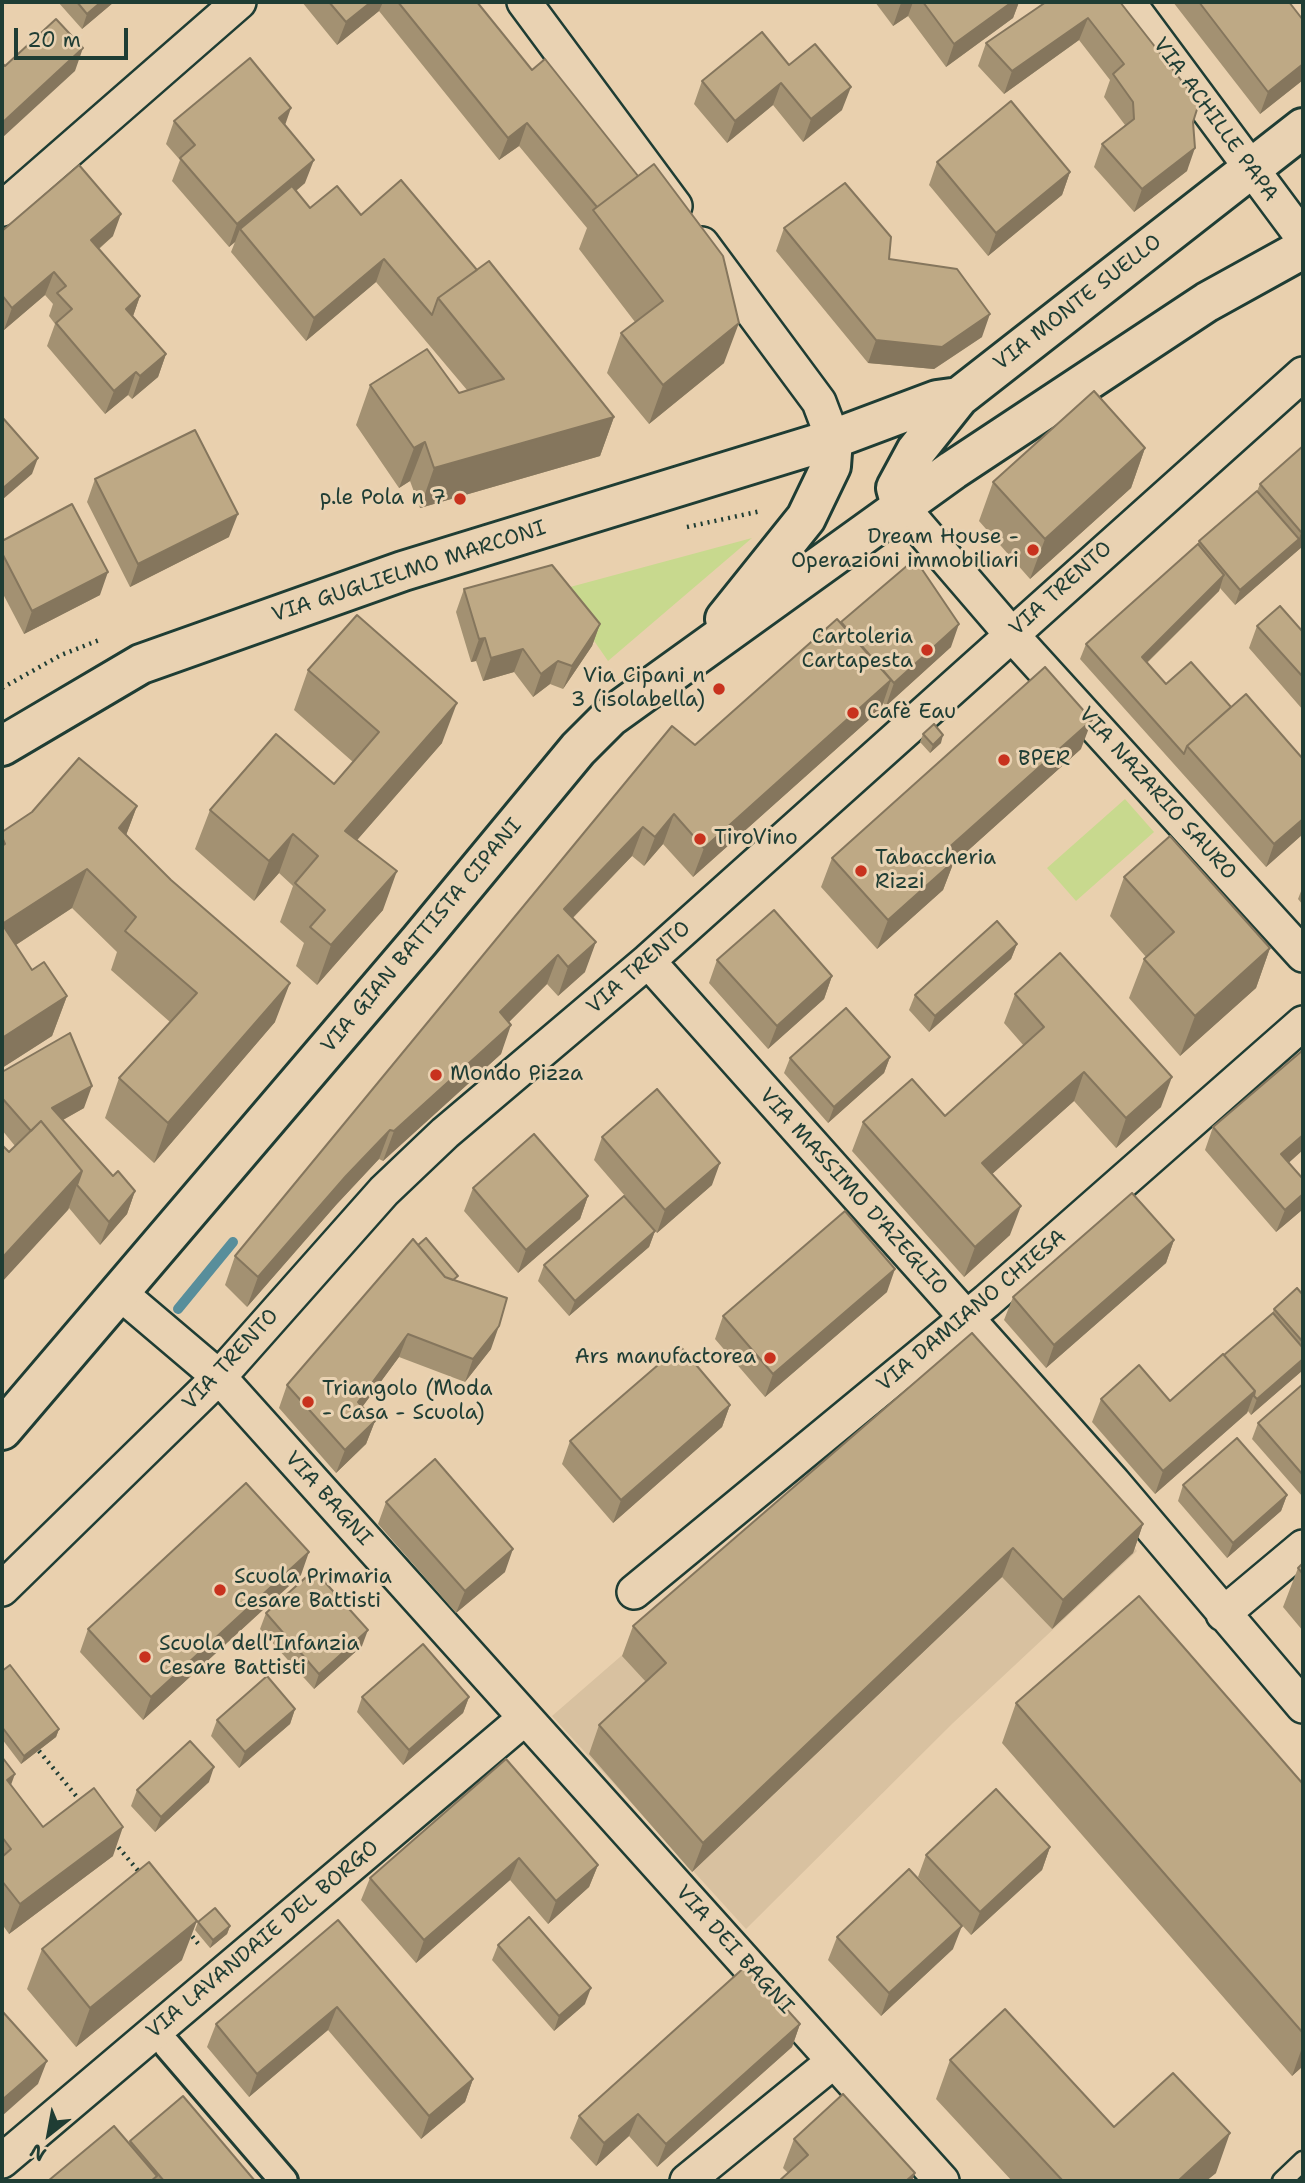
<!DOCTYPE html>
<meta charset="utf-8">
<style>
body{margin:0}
#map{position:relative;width:1305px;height:2183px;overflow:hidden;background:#e9d0ae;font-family:"Shantell Sans",sans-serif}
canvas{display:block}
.frame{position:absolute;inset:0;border:4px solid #1f3d34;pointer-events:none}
.north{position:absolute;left:14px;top:2099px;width:70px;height:70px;-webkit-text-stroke:5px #e9d2b2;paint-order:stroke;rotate:211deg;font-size:19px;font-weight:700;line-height:28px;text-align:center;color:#1f3d34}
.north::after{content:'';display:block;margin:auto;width:24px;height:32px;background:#1f3d34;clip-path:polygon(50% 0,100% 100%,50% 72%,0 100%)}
.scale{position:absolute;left:14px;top:28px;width:114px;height:32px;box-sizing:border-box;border:4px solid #1f3d34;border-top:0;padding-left:9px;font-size:21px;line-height:24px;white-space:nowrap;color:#1f3d34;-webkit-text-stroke:5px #e9d2b2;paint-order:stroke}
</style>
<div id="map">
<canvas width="1305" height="2183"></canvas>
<div class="frame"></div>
<div class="north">N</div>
<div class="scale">20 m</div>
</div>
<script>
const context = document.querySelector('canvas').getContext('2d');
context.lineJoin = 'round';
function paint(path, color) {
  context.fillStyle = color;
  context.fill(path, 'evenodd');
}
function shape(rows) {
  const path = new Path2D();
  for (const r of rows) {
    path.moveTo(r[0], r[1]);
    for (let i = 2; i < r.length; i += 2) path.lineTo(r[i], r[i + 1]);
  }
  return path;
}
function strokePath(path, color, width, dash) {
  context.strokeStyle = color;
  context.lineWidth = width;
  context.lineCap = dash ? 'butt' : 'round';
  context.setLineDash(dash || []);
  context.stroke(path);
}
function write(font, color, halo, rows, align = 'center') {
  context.font = font + ' "Shantell Sans",sans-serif';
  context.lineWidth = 6;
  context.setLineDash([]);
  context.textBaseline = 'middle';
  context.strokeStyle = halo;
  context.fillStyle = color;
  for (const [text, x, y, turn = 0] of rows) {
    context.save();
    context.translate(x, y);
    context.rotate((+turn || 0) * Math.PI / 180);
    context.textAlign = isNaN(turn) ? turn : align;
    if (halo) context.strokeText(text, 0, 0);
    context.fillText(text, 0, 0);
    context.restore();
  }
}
paint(shape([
 [962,1360,1137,1551,953,1723,746,1929,552,1716]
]), '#d8c1a0');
paint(shape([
 [752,538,608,661,559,590],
 [1125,799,1154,832,1076,901,1047,868]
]), '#c8d98e');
strokePath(shape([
 [178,1309,233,1242]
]), '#588e9b', 10);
const service = shape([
 [1282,2181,1303,2161]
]);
const pedestrian = shape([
 [167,2045,284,2181]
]);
const minor = shape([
 [524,2,675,206],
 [1128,2,1303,238],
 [2,209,239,2],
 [702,244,819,402,833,439],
 [901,506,1011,634,1303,955],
 [648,961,1113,1482,1303,1706],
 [120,1293,219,1377,942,2181],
 [2,1589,219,1377,384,1191,445,1133,648,961,1303,374],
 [634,1592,987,1301,1303,1023],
 [1223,1614,1303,1547],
 [2,2161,525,1718],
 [687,2181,834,2061]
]);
const secondary = shape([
 [901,506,896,488,916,451,959,397],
 [725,619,806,518,831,466,833,439],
 [2,746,141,664,403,571,833,439,937,400,959,397,1303,128],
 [2,1430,420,940,578,749,610,717,953,470,1207,302,1303,249]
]);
strokePath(service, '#1f3d34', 23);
strokePath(pedestrian, '#1f3d34', 32);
strokePath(minor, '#1f3d34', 38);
strokePath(secondary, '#1f3d34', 44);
strokePath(shape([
 [687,527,761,511],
 [2,688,61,655,102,639],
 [39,1751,82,1803],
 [114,1842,140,1873],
 [188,1931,200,1946]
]), '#1f3d34', 4.5, [2, 5]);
strokePath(service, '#e9d2b2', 18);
strokePath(pedestrian, '#e9d2b2', 26);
strokePath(minor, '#e9d2b2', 33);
strokePath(secondary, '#e9d2b2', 38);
paint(shape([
 [58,2,114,2,82,29],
 [302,2,477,2,724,363,649,424,607,373,621,333,635,322,579,249,587,228,519,146,499,160,379,11,337,45],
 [875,2,1019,2,1013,18,946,67,908,16,893,26],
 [1120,2,1193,122,1187,171,1134,212,1094,167,1102,144,1125,125,1104,97,1110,80,1079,40,1004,94,978,66,986,43],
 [1173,2,1289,2,1303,20,1303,80,1260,114],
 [789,65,842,110,803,142,773,105,727,143,694,104,702,81],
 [174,121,285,126,305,183,296,191,310,208,361,215,477,270,614,417,600,456,420,508,410,481,399,488,356,425,370,385,459,393,467,390,376,282,306,341,231,252,235,242,229,247,172,181,180,160,166,144],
 [937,162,1070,172,1062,195,988,256,929,185],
 [784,228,889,259,982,337,934,369,868,363,776,251],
 [2,231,113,236,99,249,140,296,133,316,166,354,158,377,132,399,128,395,105,414,47,346,55,324,49,316,53,304,45,295,4,330,2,328],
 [1303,446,1303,546,1235,605,1220,588,1219,591,1147,663,1166,684,1231,707,1303,759,1303,834,1266,867,1080,659,1086,644,1197,545,1199,541,1257,491,1260,484],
 [1145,448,1131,488,1030,579,979,521,993,482],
 [95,479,229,537,130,587,87,502],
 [2,541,100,595,24,634,2,592],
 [464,589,600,624,592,646,563,689,550,684,533,697,514,672,483,681,476,661,471,662,456,612],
 [841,622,951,647,886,706,883,703,881,709,693,877,663,844,644,866,632,856,573,918,585,972,558,996,547,984,509,1022,501,1054,383,1161,379,1159,336,1205,247,1307,225,1285,235,1256,695,745],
 [1257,626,1303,632,1303,710,1249,648],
 [308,670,442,743,357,840,383,910,317,985,296,966,304,943,280,922,293,886,279,873,254,901,195,849,210,810,334,784,353,762,294,710],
 [923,734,941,743,930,753,920,742],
 [1081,749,953,864,943,890,877,949,821,887,832,858],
 [137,806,126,835,275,1022,154,1163,105,1118,119,1078,170,1022,111,970,117,952,72,908,16,945,32,970,67,996,52,1036,2,1068,2,832],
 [1124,877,1270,948,1256,988,1180,1056,1129,998,1144,959,1146,957,1110,916],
 [1303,886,1303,905,1298,899],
 [1017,944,1011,959,929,1032,909,1010,915,995],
 [717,960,832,976,824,999,768,1049,709,983],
 [1015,994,1161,1107,1116,1148,1074,1101,992,1174,1010,1235,964,1277,852,1151,863,1122,945,1116,1024,1046,1004,1023],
 [890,1057,884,1073,828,1123,784,1073,790,1058],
 [2,1072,84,1108,63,1120,113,1176,135,1191,127,1214,100,1245,69,1208,68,1210,9,1152,15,1146,2,1130],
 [1213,1127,1289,1163,1302,1210,1276,1232,1205,1150],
 [602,1137,712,1185,657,1233,594,1160],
 [473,1188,588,1196,580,1219,518,1273,464,1211],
 [655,1231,649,1247,569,1316,538,1281,544,1265],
 [1174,1240,1166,1263,1046,1368,1004,1320,1013,1297],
 [418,1245,456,1281,491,1349,465,1382,399,1357,362,1407,375,1421,366,1444,336,1473,279,1408,287,1385],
 [887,1292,765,1397,715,1339,723,1316],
 [1303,1295,1303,1370,1251,1415,1248,1411,1247,1413,1155,1494,1092,1422,1101,1399,1170,1401,1272,1314,1274,1309],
 [972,1333,1143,1524,1133,1553,1052,1629,1002,1577,692,1872,589,1754,599,1725,646,1682,622,1656,633,1626],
 [1303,1384,1303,1495,1302,1496,1252,1439,1258,1423],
 [730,1405,722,1427,613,1523,562,1464,570,1441],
 [1183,1485,1287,1495,1281,1511,1227,1558,1178,1501],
 [386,1502,505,1572,456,1613,378,1524],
 [1303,1563,1303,1631,1283,1607,1298,1568],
 [301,1575,143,1720,80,1652,88,1629],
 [266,1613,362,1646,314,1689,260,1629],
 [2,1671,59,1729,56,1737,21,1764,2,1739],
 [362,1697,469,1697,463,1713,403,1765,357,1712],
 [1016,1703,1303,1784,1303,2066,1292,2076,1002,1743],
 [295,1709,290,1724,239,1768,211,1736,217,1720],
 [2,1757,11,1785,43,1827,113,1856,9,1934,2,1924],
 [506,1759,598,1865,589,1887,548,1924,510,1880,416,1963,361,1900,370,1878],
 [209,1782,155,1832,131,1806,137,1790],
 [1050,1847,1042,1870,971,1935,918,1877,926,1855],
 [338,1920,473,2079,465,2102,421,2139,328,2030,249,2097,207,2047,216,2024],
 [198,1922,230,1926,227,1934,210,1948,195,1930],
 [837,1937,953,1949,881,2016,828,1960],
 [498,1945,585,2004,554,2031,492,1960],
 [42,1949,182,1960,76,2047,27,1989],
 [800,2024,792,2047,657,2167,629,2136,596,2166,570,2138,579,2116],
 [950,2060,1114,2127,1216,2173,1206,2181,1012,2181,936,2099],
 [794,2139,912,2181,788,2173,783,2168],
 [130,2141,255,2181,48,2181,129,2144]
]), '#a39172');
paint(shape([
 [101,2,114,2,82,29,87,14],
 [371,2,383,2,379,11,337,45,346,22],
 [904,2,913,2,908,16,893,26,901,3],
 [1012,2,1019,2,1013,18,946,67,954,44],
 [1088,18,1079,40,1004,94,1012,71],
 [83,48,75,71,2,138,2,123],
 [1303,64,1303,80,1260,114,1268,92],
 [781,83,773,105,727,143,735,121],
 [851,87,842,110,803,142,811,119],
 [291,108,283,131,279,118],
 [527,123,519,146,499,160,508,138],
 [1195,148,1187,171,1134,212,1142,189],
 [314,160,305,183,244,234,240,229,235,242,229,247,237,224],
 [1070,172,1062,195,988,256,996,233],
 [121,214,113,236,83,262,91,240],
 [384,259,376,282,306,341,314,318],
 [54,272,45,295,4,330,12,308],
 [140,296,132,319,126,309],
 [990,314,982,337,934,369,868,363,876,340],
 [739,323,724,363,649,424,663,385],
 [166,354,158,377,132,399,140,376],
 [136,372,128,395,105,414,114,391],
 [614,417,600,456,420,508,434,468],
 [425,442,410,481,399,488,414,448],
 [1145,448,1131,488,1030,579,1045,539],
 [38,458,32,474,2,500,2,489],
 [238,514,229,537,130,587,138,564],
 [1303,530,1303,546,1235,605,1240,590,1299,539,1301,532],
 [108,572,100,595,24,634,32,611],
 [1224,575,1219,591,1136,673,1142,657],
 [600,624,592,646,563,689,572,666],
 [959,624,951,647,886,706,894,683],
 [485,638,476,661,471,662,479,639],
 [523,649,514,672,483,681,491,658],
 [558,661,550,684,533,697,541,674],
 [891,680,881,709,693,877,704,848],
 [457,703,442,743,330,871,345,831],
 [1092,720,1081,749,953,864,943,890,877,949,888,920,945,851],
 [943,735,941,743,930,753,933,745],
 [137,806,122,846,119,828],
 [674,814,663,844,644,866,655,837],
 [1303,819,1303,834,1266,867,1274,844],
 [643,827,632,856,553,938,564,909],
 [293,834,279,873,254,901,269,861],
 [87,869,72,908,2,954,2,924],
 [397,871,383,910,317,985,331,945],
 [596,942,585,972,558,996,568,967],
 [1017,944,1011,959,929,1032,935,1016],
 [1270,948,1256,988,1180,1056,1195,1016],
 [558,955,547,984,489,1042,500,1012],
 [832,976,824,999,768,1049,777,1026],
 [290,983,275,1022,154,1163,168,1123],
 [67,996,52,1036,2,1068,2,1038],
 [511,1025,501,1054,383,1161,394,1131],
 [890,1057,884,1073,828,1123,834,1107],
 [1084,1072,1074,1101,972,1192,982,1163],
 [1172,1077,1161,1107,1116,1148,1126,1118],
 [92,1086,84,1108,43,1131,52,1108],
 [390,1130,379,1159,336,1205,247,1307,258,1277,346,1176],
 [1303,1135,1303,1150,1273,1177,1281,1154],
 [720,1163,712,1185,657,1233,665,1210],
 [82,1171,68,1210,2,1282,2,1258],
 [135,1191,127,1214,100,1245,109,1222],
 [1303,1194,1303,1207,1302,1210,1276,1232,1285,1210],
 [588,1196,580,1219,518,1273,526,1250],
 [1021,1206,1010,1235,964,1277,975,1247],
 [655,1231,649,1247,569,1316,575,1301],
 [1174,1240,1166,1263,1046,1368,1054,1345],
 [895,1269,887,1292,765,1397,773,1374],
 [499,1326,491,1349,465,1382,473,1359],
 [408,1334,399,1357,349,1425,358,1402],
 [1303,1359,1303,1370,1251,1415,1257,1399],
 [1255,1391,1247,1413,1155,1494,1163,1471],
 [730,1405,722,1427,613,1523,621,1500],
 [375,1421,366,1444,336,1473,345,1450],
 [1287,1495,1281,1511,1227,1558,1233,1543],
 [1143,1524,1133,1553,1052,1629,1063,1600],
 [1013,1548,1002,1577,692,1872,703,1843],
 [513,1549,505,1572,456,1613,465,1591],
 [309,1552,301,1575,143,1720,151,1697],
 [368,1630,362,1646,314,1689,319,1674],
 [469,1697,463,1713,403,1765,409,1750],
 [295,1709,290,1724,239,1768,245,1752],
 [59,1729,56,1737,21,1764,24,1756],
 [214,1767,209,1782,155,1832,161,1817],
 [15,1774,4,1804,7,1780],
 [123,1827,113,1856,9,1934,20,1904],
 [1050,1847,1042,1870,971,1935,980,1912],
 [519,1858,510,1880,416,1963,424,1940],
 [598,1865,589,1887,548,1924,556,1901],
 [197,1921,182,1960,76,2047,90,2008],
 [230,1926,227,1934,210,1948,213,1940],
 [962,1926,953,1949,881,2016,889,1993],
 [591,1988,585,2004,554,2031,559,2016],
 [337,2007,328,2030,249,2097,257,2074],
 [800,2024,792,2047,657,2167,666,2144],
 [1303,2045,1303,2066,1292,2076],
 [47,2061,38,2084,2,2116,2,2100],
 [473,2079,465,2102,421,2139,429,2116],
 [638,2114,629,2136,596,2166,604,2143],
 [1230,2133,1216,2173,1206,2181,1178,2181],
 [915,2173,912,2181,906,2181]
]), '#85765d');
const building = shape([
 [77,2,101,2,87,14,77,2],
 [329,2,371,2,346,22,329,2],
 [398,2,477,2,532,70,545,59,638,176,597,207,527,123,508,138,398,2],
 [923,2,1012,2,954,44,923,2],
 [1046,2,1120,2,1199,103,1193,122,1195,148,1142,189,1102,144,1134,119,1133,102,1113,74,1124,64,1088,18,1012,71,986,43,1046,2],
 [1199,2,1289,2,1303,20,1303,64,1268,92,1199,2],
 [56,19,83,48,2,123,2,63,5,66,56,19],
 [762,32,789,65,815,44,851,87,811,119,781,83,735,121,702,81,762,32],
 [250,58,291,108,279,118,314,160,237,224,180,158,195,145,174,121,250,58],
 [1011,101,1070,172,996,233,937,162,1011,101],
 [654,164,723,256,739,323,663,385,621,333,663,301,593,210,654,164],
 [79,165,121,214,91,240,140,296,126,309,166,354,140,376,136,372,114,391,56,323,72,309,57,293,66,286,54,272,12,308,2,295,2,231,79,165],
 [401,180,477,270,438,298,432,315,384,259,314,318,240,229,292,186,310,208,337,186,361,215,401,180],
 [845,183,891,237,889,259,957,269,990,314,942,347,876,340,784,228,845,183],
 [489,261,614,417,434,468,425,442,414,448,370,385,427,349,459,393,504,379,438,298,489,261],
 [1094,391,1145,448,1045,539,993,482,1094,391],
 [2,417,38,458,2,489,2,417],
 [195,430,238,514,138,564,95,479,195,430],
 [1303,446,1303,530,1301,532,1260,484,1303,446],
 [1257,491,1299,539,1240,590,1199,541,1257,491],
 [72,504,108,572,32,611,2,553,2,541,72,504],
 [1198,544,1224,575,1142,657,1166,684,1191,662,1231,707,1187,746,1184,754,1086,644,1198,544],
 [915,559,959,624,894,683,841,622,915,559],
 [552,565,600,624,572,666,558,661,541,674,523,649,491,658,485,638,479,639,464,589,552,565],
 [1280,606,1303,632,1303,677,1257,626,1280,606],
 [357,615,457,703,345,831,397,871,331,945,310,927,325,910,295,883,318,856,293,834,269,861,210,810,276,734,334,784,379,732,308,670,357,615],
 [837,619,891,680,704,848,674,814,655,837,643,827,564,909,596,942,568,967,558,955,500,1012,511,1025,394,1131,390,1130,346,1176,258,1277,235,1256,672,726,695,745,837,619],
 [1045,667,1092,720,945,851,954,861,888,920,832,858,1045,667],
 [1246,694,1303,759,1303,819,1274,844,1187,746,1246,694],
 [934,724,943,735,933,745,923,734,934,724],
 [79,758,137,806,119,828,171,880,290,983,168,1123,119,1078,197,993,125,931,136,917,87,869,2,924,32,970,44,962,67,996,2,1038,2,846,5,844,2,837,2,832,32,812,79,758],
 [1170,836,1270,948,1195,1016,1144,959,1174,932,1124,877,1170,836],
 [774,910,832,976,777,1026,717,960,774,910],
 [997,921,1017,944,935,1016,915,995,997,921],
 [1060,953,1172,1077,1126,1118,1084,1072,982,1163,1021,1206,975,1247,863,1122,912,1079,945,1116,1044,1027,1015,994,1060,953],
 [846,1008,890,1057,834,1107,790,1058,846,1008],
 [70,1033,92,1086,52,1108,113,1176,118,1171,135,1191,109,1222,77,1185,82,1171,41,1121,31,1131,2,1098,2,1072,70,1033],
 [1303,1050,1303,1135,1281,1154,1303,1179,1303,1194,1285,1210,1213,1127,1303,1050],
 [657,1089,720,1163,665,1210,602,1137,657,1089],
 [41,1121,82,1171,2,1258,2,1145,9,1152,41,1121],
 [534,1134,588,1196,526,1250,473,1188,534,1134],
 [1132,1193,1174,1240,1054,1345,1013,1297,1132,1193],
 [624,1196,655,1231,575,1301,544,1265,624,1196],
 [845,1211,895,1269,773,1374,723,1316,845,1211],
 [426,1238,458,1276,453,1280,445,1277,418,1245,426,1238],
 [413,1239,445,1277,507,1298,499,1326,473,1359,408,1334,358,1402,375,1421,345,1450,287,1385,413,1239],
 [1297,1288,1303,1295,1303,1342,1274,1309,1297,1288],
 [1273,1313,1303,1348,1303,1359,1257,1399,1254,1396,1255,1391,1224,1355,1273,1313],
 [972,1333,1143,1524,1063,1600,1013,1548,703,1843,599,1725,666,1663,633,1626,972,1333],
 [680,1346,730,1405,621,1500,570,1441,680,1346],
 [1223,1354,1255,1391,1163,1471,1101,1399,1139,1365,1170,1401,1223,1354],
 [1303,1384,1303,1475,1258,1423,1303,1384],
 [1237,1438,1287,1495,1233,1543,1183,1485,1237,1438],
 [435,1459,513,1549,465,1591,386,1502,435,1459],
 [246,1483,309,1552,151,1697,88,1629,246,1483],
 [1303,1563,1303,1574,1298,1568,1303,1563],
 [314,1570,368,1630,319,1674,266,1613,314,1570],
 [1139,1596,1303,1784,1303,2033,1016,1703,1139,1596],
 [423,1644,469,1697,409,1750,362,1697,423,1644],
 [10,1665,59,1729,24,1756,2,1727,2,1671,10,1665],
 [267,1676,295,1709,245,1752,217,1720,267,1676],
 [190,1741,214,1767,161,1817,137,1790,190,1741],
 [2,1757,15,1774,7,1780,43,1827,94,1788,123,1827,20,1904,2,1881,2,1857,11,1849,2,1837,2,1757],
 [506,1759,598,1865,556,1901,519,1858,424,1940,370,1878,506,1759],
 [996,1789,1050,1847,980,1912,926,1855,996,1789],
 [149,1862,197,1921,90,2008,42,1949,149,1862],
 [909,1869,962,1926,889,1993,837,1937,909,1869],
 [215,1908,230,1926,213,1940,198,1922,215,1908],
 [529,1917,591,1988,559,2016,498,1945,529,1917],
 [338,1920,473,2079,429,2116,337,2007,257,2074,216,2024,338,1920],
 [747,1965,800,2024,666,2144,638,2114,604,2143,579,2116,747,1965],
 [1005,2009,1114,2127,1173,2073,1230,2133,1178,2181,1063,2181,950,2060,1005,2009],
 [2,2011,47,2061,2,2100,2,2011],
 [843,2094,915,2173,906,2181,779,2181,808,2155,794,2139,843,2094],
 [183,2096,255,2181,164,2181,130,2141,183,2096],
 [114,2126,157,2176,151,2181,48,2181,114,2126]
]);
paint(building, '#bea985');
strokePath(building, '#85765d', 2);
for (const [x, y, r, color] of [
 [460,499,7,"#c8321e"],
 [1033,550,7,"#c8321e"],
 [927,650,7,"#c8321e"],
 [719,689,7,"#c8321e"],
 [853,713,7,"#c8321e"],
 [1004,760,7,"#c8321e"],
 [700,839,7,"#c8321e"],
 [861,871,7,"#c8321e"],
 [436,1075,7,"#c8321e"],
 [770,1358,7,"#c8321e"],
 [308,1402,7,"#c8321e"],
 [220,1590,7,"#c8321e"],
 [145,1657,7,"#c8321e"]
]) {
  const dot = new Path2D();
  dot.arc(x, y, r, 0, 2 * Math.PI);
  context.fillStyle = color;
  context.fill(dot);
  strokePath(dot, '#e9d2b2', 2.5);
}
write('21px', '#1f3d34', '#e9d2b2', [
 ["VIA ACHILLE PAPA",1215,120,54],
 ["VIA MONTE SUELLO",1078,303,-38],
 ["VIA GUGLIELMO MARCONI",409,572,-18],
 ["VIA TRENTO",1061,589,-42],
 ["VIA NAZARIO SAURO",1157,794,48],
 ["VIA GIAN BATTISTA CIPANI",422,936,-50],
 ["VIA TRENTO",639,968,-41],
 ["VIA MASSIMO D'AZEGLIO",853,1192,48],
 ["VIA DAMIANO CHIESA",972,1311,-40],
 ["VIA TRENTO",231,1360,-47],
 ["VIA BAGNI",328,1499,48],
 ["VIA LAVANDAIE DEL BORGO",263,1940,-40],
 ["VIA DEI BAGNI",734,1950,48]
]);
write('21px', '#1f3d34', '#e9d2b2', [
 ["p.le Pola n 7",446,499,"right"],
 ["Dream House -",1019,538,"right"],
 ["Operazioni immobiliari",1019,562,"right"],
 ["Cartoleria",913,638,"right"],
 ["Cartapesta",913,662,"right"],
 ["Via Cipani n",705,677,"right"],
 ["3 (isolabella)",705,701,"right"],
 ["Cafè Eau",867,713],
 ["BPER",1018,760],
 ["TiroVino",714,839],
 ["Tabaccheria",875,859],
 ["Rizzi",875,883],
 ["Mondo Pizza",450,1075],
 ["Ars manufactorea",756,1358,"right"],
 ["Triangolo (Moda",322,1390],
 ["- Casa - Scuola)",322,1414],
 ["Scuola Primaria",234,1578],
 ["Cesare Battisti",234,1602],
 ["Scuola dell'Infanzia",159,1645],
 ["Cesare Battisti",159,1669]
], 'left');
</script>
